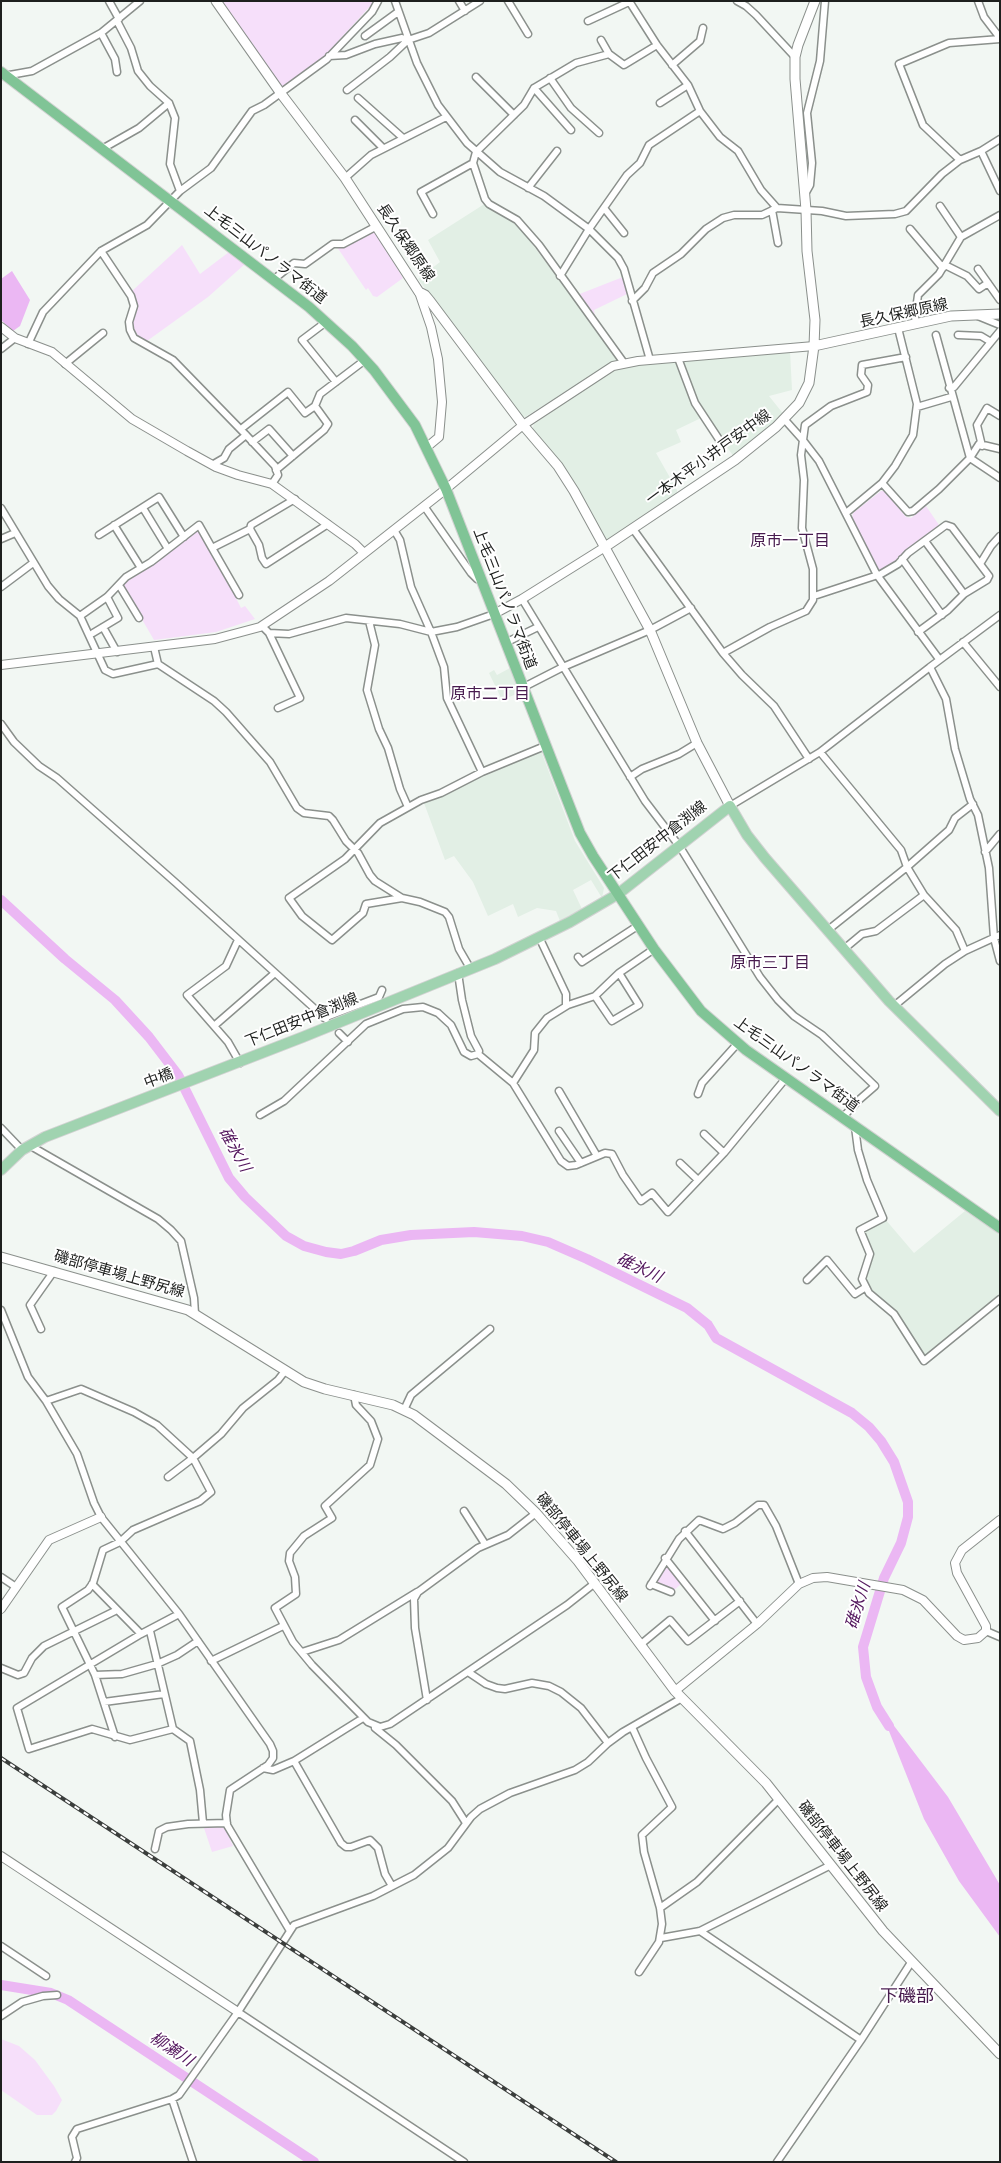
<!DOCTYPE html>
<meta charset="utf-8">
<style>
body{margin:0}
#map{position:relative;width:1001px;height:2163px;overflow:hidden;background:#f2f7f3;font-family:"Roboto Condensed",sans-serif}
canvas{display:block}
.frame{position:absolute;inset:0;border:2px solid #1e201e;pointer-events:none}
</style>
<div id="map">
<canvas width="1001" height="2163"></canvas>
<div class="frame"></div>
</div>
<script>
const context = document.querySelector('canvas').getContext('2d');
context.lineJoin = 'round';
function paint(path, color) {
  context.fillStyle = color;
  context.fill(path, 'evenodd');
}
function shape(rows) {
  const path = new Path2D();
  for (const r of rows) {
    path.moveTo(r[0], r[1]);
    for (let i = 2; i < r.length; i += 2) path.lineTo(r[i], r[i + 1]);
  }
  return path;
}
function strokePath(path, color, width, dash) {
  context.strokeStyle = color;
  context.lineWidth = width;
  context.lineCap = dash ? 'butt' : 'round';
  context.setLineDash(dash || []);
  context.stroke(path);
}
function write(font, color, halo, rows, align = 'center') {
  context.font = font + ' "Roboto Condensed","Noto Sans JP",sans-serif';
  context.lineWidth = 4;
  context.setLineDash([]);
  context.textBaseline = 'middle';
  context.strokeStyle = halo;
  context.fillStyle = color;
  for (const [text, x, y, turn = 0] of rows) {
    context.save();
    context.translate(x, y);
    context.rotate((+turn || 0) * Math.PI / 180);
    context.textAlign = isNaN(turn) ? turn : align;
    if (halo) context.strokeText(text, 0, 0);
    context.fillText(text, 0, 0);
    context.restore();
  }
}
paint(shape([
 [486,203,491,209,507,216,518,225,618,359,525,417,520,416,418,279,440,262,428,240],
 [790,351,792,390,769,396,785,416,734,457,702,412,681,360],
 [677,361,701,418,676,430,681,442,656,453,677,490,677,495,605,542,532,431,534,424,614,368],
 [510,668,519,693,502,700,489,673,494,670,497,675],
 [541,751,575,841,604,888,602,898,591,880,573,890,582,909,560,921,556,911,537,908,518,917,513,904,488,916,473,882,454,856,445,860,424,803],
 [965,1211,1000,1235,1000,1295,924,1357,895,1312,873,1294,864,1280,872,1254,863,1231,885,1219,914,1253]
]), '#e2efe5');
paint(shape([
 [219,1,375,1,318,63,282,89],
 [374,230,403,278,377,297,373,296,368,288,366,290,337,247,346,247],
 [182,245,200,274,229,252,245,264,208,297,147,341,138,336,134,328,133,323,138,306,132,291],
 [623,277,627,294,594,310,596,322,577,295],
 [881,491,884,491,906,517,911,518,926,506,939,525,906,550,895,561,880,570,877,569,852,518,853,513],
 [197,529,238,597,236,598,241,608,245,606,255,619,216,632,154,640,122,585,126,579],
 [664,1567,668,1567,681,1584,673,1591,658,1586,656,1581],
 [220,1826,225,1828,233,1846,212,1852,204,1828],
 [1,2039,19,2046,35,2060,54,2086,62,2100,56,2111,52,2115,37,2115,1,2090]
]), '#f6dffa');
paint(shape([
 [12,271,30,300,20,326,13,331,1,320,1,279],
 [879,1706,948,1797,1000,1885,1000,1937,959,1881,924,1819]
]), '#ebb7f3');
strokePath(shape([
 [1,900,65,959,115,1000,149,1037,178,1075,229,1178,245,1197,286,1236,304,1246,326,1252,341,1254,354,1251,381,1240,411,1235,474,1232,522,1236,548,1242,587,1259,687,1308,708,1325,716,1338,852,1413,869,1427,881,1441,894,1462,908,1502,908,1517,901,1543,884,1578,863,1647,866,1677,877,1707,889,1726],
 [1,1985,51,1993,68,2000,314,2162]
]), '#ebb7f3', 10);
const minor = shape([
 [109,1,119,19],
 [395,1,417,63,438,105,467,143,500,172,544,196,589,229,618,258,624,269,650,360],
 [459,1,465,11],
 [508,1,528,34],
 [629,1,657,45,688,85,700,111,720,137,738,151,761,190,777,208],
 [737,1,746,6,756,15,795,57],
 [978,1,984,17,1000,38],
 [588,21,629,2],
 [101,33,115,59,117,72],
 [365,36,398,12],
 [601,40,609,54,624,65,657,45],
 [609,54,576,63,534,88,524,105,476,152,473,163,485,199,489,204,517,220,539,245,624,363],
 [329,56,346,55,375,44,402,38,408,40],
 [672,65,700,41,703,28],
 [4,76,32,71,101,33,140,1],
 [476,77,514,115],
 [550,78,571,108,599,133],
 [534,88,571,130],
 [347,90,390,57,408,40,429,33,480,1],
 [358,98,403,138],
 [169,103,175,118,170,164,180,191],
 [660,103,688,85],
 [355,120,383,148],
 [102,149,139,128,169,103,150,86,138,71,131,48,117,21],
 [981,151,1000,191],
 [960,160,923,125,899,64,949,43,1000,39],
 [345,178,371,155,446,117],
 [528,188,557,151],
 [805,194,810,185,812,163,807,113,820,61,825,1],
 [940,206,961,237],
 [604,208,624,233],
 [772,210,778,243],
 [433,214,421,192,473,163],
 [910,229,943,268],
 [101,251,131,296,134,306,129,322,130,330,134,338,173,360,246,435,275,466,278,475,272,484],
 [945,265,967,276,979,289,988,283],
 [978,269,1000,300],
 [560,276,589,229,627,175,640,163,649,145,700,111],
 [273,280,294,263,305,264,333,244,343,244,377,226],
 [632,301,645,288,653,273,681,254,706,229,723,218,734,215,762,215,777,208,822,211,846,216,895,214,906,211,942,174,960,160,981,151,1000,139],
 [978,316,1000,325],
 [326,322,302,340,336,382],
 [916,323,915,317,918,295,939,274,961,237,1000,215],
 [936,335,970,458],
 [958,335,981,336,991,342],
 [28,344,43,312,101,251,147,225,180,191,211,168,252,111,264,105,327,59,372,12,378,1],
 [1,349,15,338],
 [678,358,695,403,720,441],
 [65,364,103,333],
 [949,388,954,387,1000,331],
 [917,407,951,397],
 [785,420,802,439,819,461,877,575,939,659],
 [241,429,288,392,305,413,315,406],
 [252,442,269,429,293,456],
 [982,446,977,425,987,408,1000,416],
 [970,458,979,444,1000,449],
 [212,465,224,458,229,449,246,435],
 [276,470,324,430,328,424,315,406,320,394,365,360],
 [882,483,908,512,913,511,939,489,970,458,1000,478],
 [424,506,471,573,477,579,480,577],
 [1,508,48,586,59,599,80,616,105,670,113,674,158,664],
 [143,508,168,549],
 [846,513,882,483,895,466,913,435,917,404,898,328],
 [114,525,141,568],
 [250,529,259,545,262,558,266,564,328,524],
 [633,529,723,653,742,675,774,706,809,759],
 [394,530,400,540,411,587,431,632,444,667,447,698,482,772],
 [99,535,159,497,184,537],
 [1,539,15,533],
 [925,541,964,594],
 [212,548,239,595],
 [902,559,942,615],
 [980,564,991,546,1000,536],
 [119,585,139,618],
 [1,587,33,563],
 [814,596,881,574,898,564,908,553,946,525,952,527,989,576,987,580,964,594,948,610,918,632],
 [522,599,645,801,680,847,760,977,778,1000,794,1016,822,1035,875,1086,860,1099,842,1118],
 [1000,615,930,667,946,699,955,749,970,799,978,815,989,868,994,938,1000,961],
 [80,616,107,597,126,577,151,562,199,525,212,548,250,529,251,525,295,499],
 [369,621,375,645,367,690,379,729,388,748,400,789,408,807],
 [262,626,269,633,289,634,346,618,400,624,431,632,457,627,494,614],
 [103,627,117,652],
 [93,633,118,618,107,597],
 [269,633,300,698,278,708],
 [963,642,1000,687],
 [505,643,538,627],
 [154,647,158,664,214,701,226,712,270,762,297,808,304,813,329,816,333,820,346,841,358,853,370,875,375,881,402,898,420,902,445,912,449,917,459,949,470,968],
 [723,653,770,627,806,611,813,600,813,569,802,528,804,480,801,455,805,425,831,406,867,392,868,385,861,375,862,365,906,357],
 [522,688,563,667,650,630,691,608],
 [1,724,14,742,39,766,57,778,176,883,326,1019],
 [820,752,901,850,907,867,924,895,956,930,965,951],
 [630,777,642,769,679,754,697,743],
 [730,806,820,752,930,667],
 [985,852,1000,834],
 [402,898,366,904,363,913,332,940,302,916,289,898,345,859,380,823,421,800,441,793,482,772,545,746],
 [828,930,907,867,949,830,955,818,973,804],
 [539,937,566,994,566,1006],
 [238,940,226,966,187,995,228,1042,240,1063],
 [844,949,862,934,876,931,924,895],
 [578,957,582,962,639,925],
 [595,996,612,1021,639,1005,619,973],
 [894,1006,945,964,965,951,1000,935],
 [324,1018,379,997,382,990],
 [214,1026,275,973],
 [339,1033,348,1042],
 [478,1054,513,1083,534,1050,535,1033,547,1018,568,1005,595,996,619,973,654,949],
 [513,1083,561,1161,568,1166,576,1165,605,1153,612,1154,623,1175,641,1201,652,1193,668,1212,724,1153,786,1078],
 [559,1091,597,1156],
 [698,1094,702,1083,738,1043],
 [260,1115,284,1101,366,1024,403,1009,423,1007,438,1013,451,1025,464,1052,471,1056,478,1054,479,1051,471,1036,462,1000,458,973],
 [855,1127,858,1150,867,1180,883,1218,860,1230,870,1254,862,1279,869,1293,894,1314,924,1361,1000,1299],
 [1,1128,22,1150],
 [559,1131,581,1163],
 [704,1134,724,1153],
 [29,1145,158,1219,171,1230,181,1241,194,1298,195,1314],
 [680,1163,698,1180],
 [807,1280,827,1260,855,1294,866,1287],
 [1,1310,28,1377,46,1401,77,1454,94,1503,101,1517,179,1614,270,1744,273,1751,273,1758,268,1765,230,1790,226,1815,227,1825,290,1931],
 [41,1329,30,1305,54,1271],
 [354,1395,356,1405,371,1421,378,1439,370,1465,325,1506,332,1518,304,1536,290,1553,289,1561,295,1577,296,1594,275,1608,293,1642,312,1665,368,1722,380,1727,390,1724,567,1605,595,1583],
 [46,1401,81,1389,134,1412,157,1425,193,1458,168,1477],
 [404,1410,411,1395,490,1329],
 [464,1511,485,1544],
 [685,1531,757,1624],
 [665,1558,715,1621],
 [1,1577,16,1587],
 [92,1584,141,1634],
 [651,1584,671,1592],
 [650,1586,679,1539,699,1520,723,1529,735,1523,758,1505,764,1505,776,1526,799,1584],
 [150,1631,173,1729,130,1740,92,1729,29,1749,17,1708,141,1634,179,1614],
 [986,1631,1000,1637],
 [198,1641,177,1655,157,1664,122,1674,95,1675,62,1607,88,1590,93,1583,103,1550,120,1542,133,1530,200,1501,211,1492,193,1458,221,1434,243,1408,278,1380,285,1371],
 [640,1645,670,1620,688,1641,740,1601],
 [302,1652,339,1640,417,1592],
 [211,1661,283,1626],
 [1,1668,18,1675,24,1673,32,1658,44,1646,117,1610],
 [468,1672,486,1684,497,1688,505,1689,532,1683,549,1686,561,1692,581,1708,608,1743],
 [95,1675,115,1737],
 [427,1700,415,1628,414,1599,418,1592,478,1548,508,1535,536,1513],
 [104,1702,164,1694],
 [632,1727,646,1758,672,1807,642,1835,644,1852,660,1908,662,1924,659,1942,639,1972],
 [375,1728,396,1745,452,1801,466,1823],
 [173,1729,190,1741,200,1790,203,1823],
 [294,1761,341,1843,346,1847,351,1847,370,1840,378,1848,385,1874,392,1886],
 [263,1768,273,1770,294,1761,363,1718],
 [155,1849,159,1831,167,1827,188,1824,227,1823],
 [660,1908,697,1882,779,1799],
 [700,1931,861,2040],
 [661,1938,700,1931,831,1865],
 [1,1946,46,1976],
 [238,2012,464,2162],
 [1,2016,22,2002,43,1996,57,1995],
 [172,2099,193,2162],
 [75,2162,77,2158,72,2137,77,2129,172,2099,179,2095,238,2012,294,1925,373,1896,414,1875,448,1848,471,1817,480,1809,510,1793,575,1770,588,1762,608,1743,623,1732,682,1698],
 [777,2162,861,2040,912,1961]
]);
const tertiary = shape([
 [419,292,431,327,438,359,442,402,439,437,427,447],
 [1,327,15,338,52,352,132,419,187,451,216,467,238,475,272,484,355,544,364,553],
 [494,614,522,599,605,547],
 [1,665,215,639,260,627,329,581,446,489,523,425,613,366,638,361,814,346],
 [1,1609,49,1540,101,1517],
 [675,1691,757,1624,799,1584,813,1578,827,1577,903,1590,923,1600,957,1636,964,1640,978,1638,986,1631,986,1626,957,1573,955,1563,962,1550,1000,1520],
 [1,1856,238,2012]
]);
const secondary = shape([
 [216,1,282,95,345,178,419,292,425,295,430,301,523,425,558,466,574,491,650,630,697,743,730,806],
 [814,346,951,316,1000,314],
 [605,547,735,460,776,427,799,403,809,383,814,346,815,320,807,251,806,210,795,79,795,57,798,45,815,1],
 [1,1257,188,1310,304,1382,325,1389,393,1405,414,1415,506,1484,536,1513,578,1561,675,1691,766,1783,883,1931,1000,2054]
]);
const primary = shape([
 [1,1170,22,1150,45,1137,303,1037,495,959,570,922,618,894,730,806,747,835,765,858,889,1001,1000,1111]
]);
const trunk = shape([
 [1,72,309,307,352,346,374,370,415,425,446,489,580,833,593,856,654,949,701,1011,746,1050,1000,1228]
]);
strokePath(minor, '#8b908c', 9);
strokePath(tertiary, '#8b908c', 10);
strokePath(secondary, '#8b908c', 11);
strokePath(primary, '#d2d2d2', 12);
strokePath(trunk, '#d2d2d2', 12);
strokePath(minor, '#fff', 6);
strokePath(tertiary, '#fff', 8);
strokePath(secondary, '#fff', 9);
strokePath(primary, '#a0d3b0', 10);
strokePath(trunk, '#80c496', 10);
const rail = shape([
 [1,1758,616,2162]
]);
strokePath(rail, '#3b3e3c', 4);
strokePath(rail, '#fff', 2, [5.5]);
write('15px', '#1e201e', '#fff', [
 ["長久保郷原線",405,243,56],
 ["上毛三山パノラマ街道",265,255,38],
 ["長久保郷原線",904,314,-12],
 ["一本木平小井戸安中線",709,458,-36],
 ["上毛三山パノラマ街道",504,599,69],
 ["下仁田安中倉渕線",658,842,-38],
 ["下仁田安中倉渕線",302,1021,-22],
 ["上毛三山パノラマ街道",796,1065,36],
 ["中橋",159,1079,-21],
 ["磯部停車場上野尻線",119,1275,16],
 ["磯部停車場上野尻線",581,1548,51],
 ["磯部停車場上野尻線",842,1857,52]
]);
write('16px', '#481c4f', '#fff', [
 ["原市一丁目",790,542],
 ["原市二丁目",490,695],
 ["原市三丁目",770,964]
]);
write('italic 16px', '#53165d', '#fff', [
 ["碓氷川",234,1150,61],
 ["碓氷川",639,1269,25],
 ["碓氷川",859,1606,-73],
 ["柳瀬川",171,2050,33]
]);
write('18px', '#481c4f', '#fff', [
 ["下磯部",907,1997]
]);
</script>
